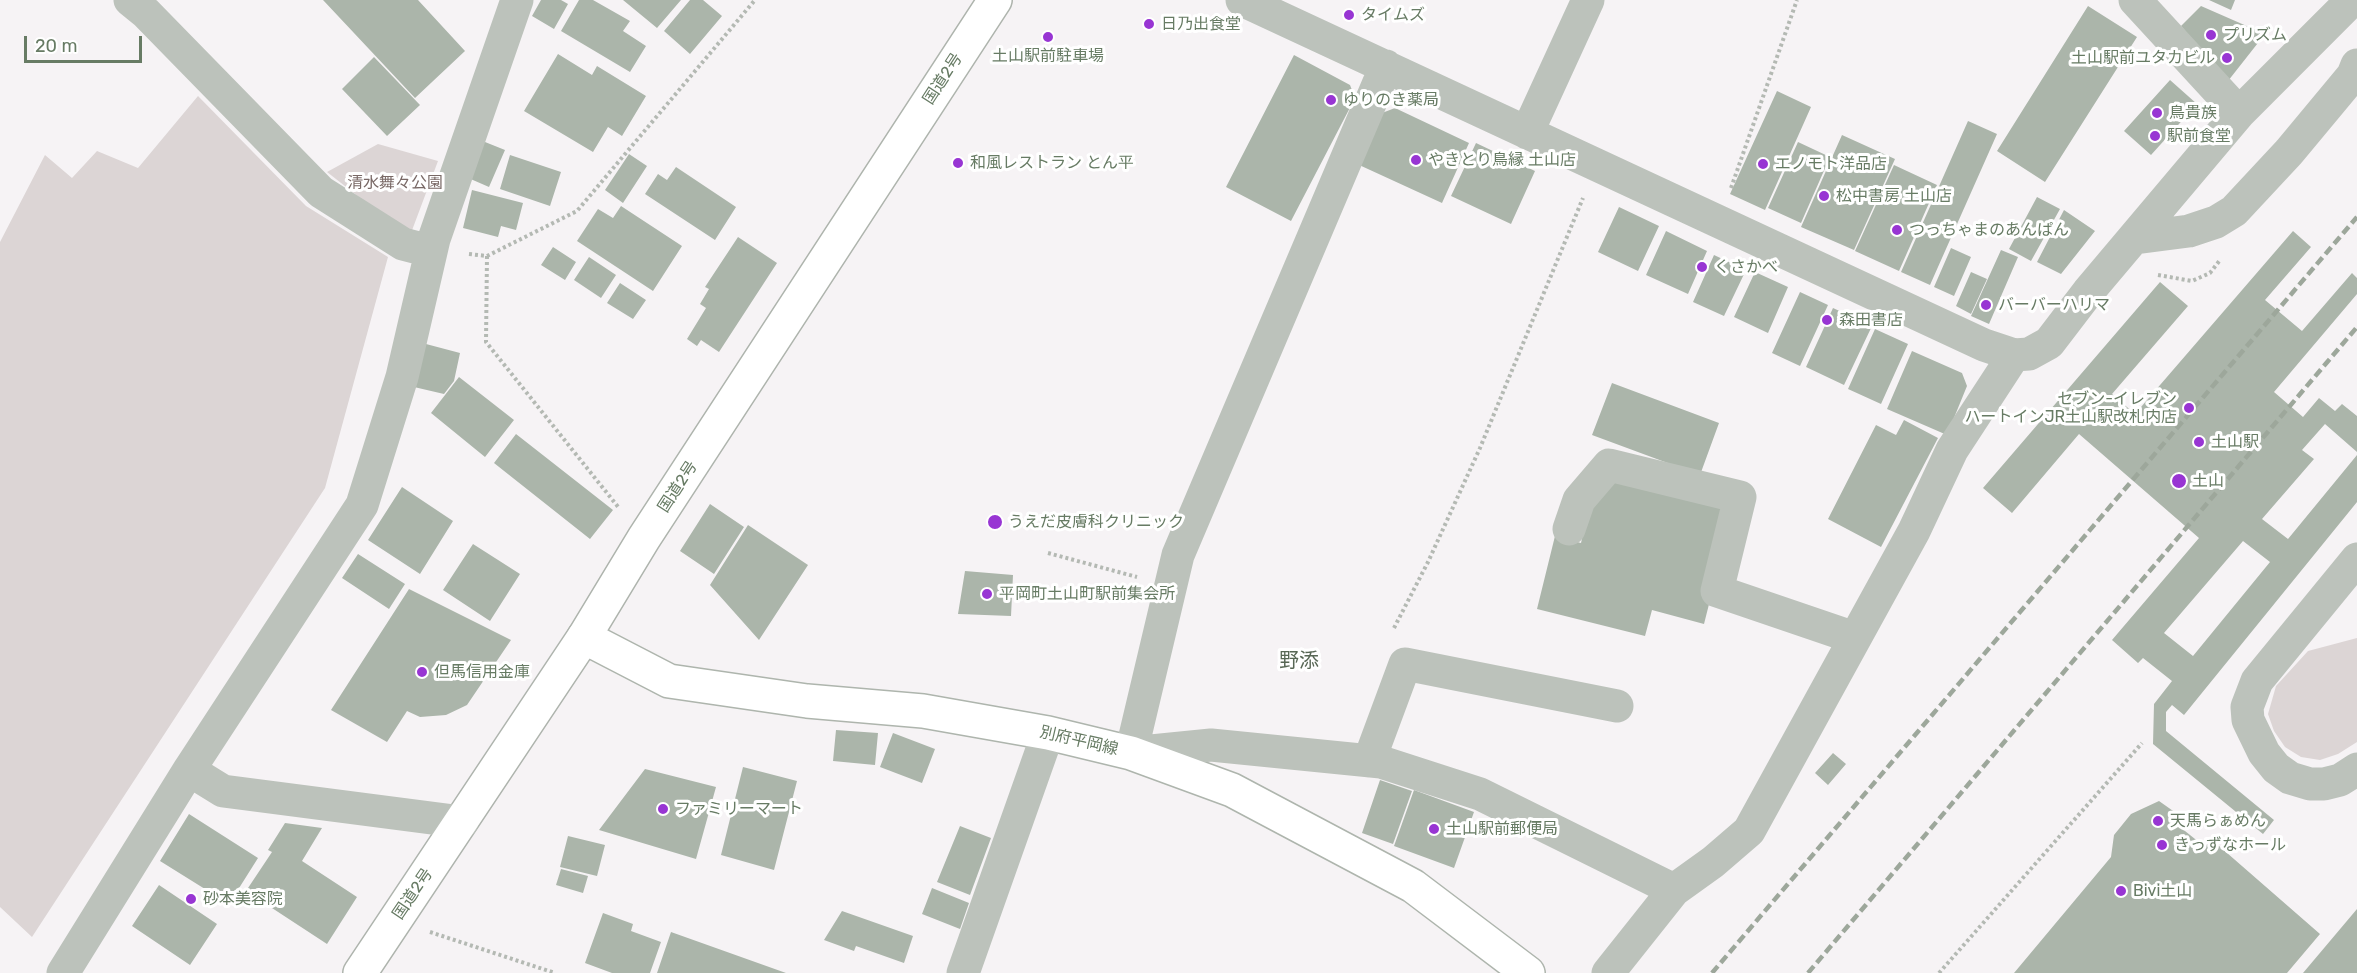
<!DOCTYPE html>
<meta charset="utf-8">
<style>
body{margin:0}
#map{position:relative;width:2357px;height:973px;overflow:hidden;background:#f6f3f5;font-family:Rubik,sans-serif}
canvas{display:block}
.scale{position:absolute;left:24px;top:36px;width:118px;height:27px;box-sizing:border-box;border:3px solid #677b64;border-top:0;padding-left:8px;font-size:18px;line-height:21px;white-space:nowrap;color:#677b64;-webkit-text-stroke:4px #fff;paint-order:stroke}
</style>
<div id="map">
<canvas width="2357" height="973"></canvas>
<div class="scale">20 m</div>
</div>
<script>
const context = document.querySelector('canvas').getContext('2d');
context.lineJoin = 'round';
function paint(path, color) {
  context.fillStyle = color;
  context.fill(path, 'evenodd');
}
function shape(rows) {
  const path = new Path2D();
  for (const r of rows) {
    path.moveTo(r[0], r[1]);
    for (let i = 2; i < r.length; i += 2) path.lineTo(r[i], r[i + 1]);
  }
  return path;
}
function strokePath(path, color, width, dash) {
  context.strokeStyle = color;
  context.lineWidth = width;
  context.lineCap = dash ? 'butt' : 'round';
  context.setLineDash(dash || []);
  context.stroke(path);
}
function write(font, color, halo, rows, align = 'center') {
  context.font = font + ' Rubik,"Noto Sans JP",sans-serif';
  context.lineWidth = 6;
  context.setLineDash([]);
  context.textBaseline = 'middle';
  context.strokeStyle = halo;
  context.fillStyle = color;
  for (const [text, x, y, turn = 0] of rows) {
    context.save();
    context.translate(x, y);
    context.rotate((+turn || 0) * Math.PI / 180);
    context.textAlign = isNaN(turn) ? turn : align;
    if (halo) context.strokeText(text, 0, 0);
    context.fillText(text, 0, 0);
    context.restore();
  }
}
paint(shape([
 [198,96,306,206,388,257,325,488,32,937,0,907,0,242,45,155,72,178,97,151,138,168],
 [378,144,438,161,411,233,382,215,327,172],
 [2357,638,2357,742,2338,754,2320,760,2301,757,2285,747,2274,731,2268,714,2276,686,2308,651]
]), '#dcd5d5');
paint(shape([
 [323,0,418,0,465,51,415,98],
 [541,0,561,0,568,4,554,29,532,16],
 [579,0,593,0,630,21,623,31,646,46,630,72,561,31],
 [623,0,681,0,657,28],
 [690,0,703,0,722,16,690,54,664,31],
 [2209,0,2235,0,2231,10],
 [2088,6,2137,37,2045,182,1997,151],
 [2201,6,2265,34,2228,81,2181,26],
 [558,54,592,75,597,66,646,96,622,136,608,127,593,152,524,111],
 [1294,55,1350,85,1355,98,1291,221,1226,187],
 [374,57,420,105,387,136,342,89],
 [2170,80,2197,104,2151,155,2124,131],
 [1777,91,1811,107,1765,210,1730,194],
 [1395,108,1469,143,1442,203,1357,164,1382,113],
 [1968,121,1997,134,1930,285,1901,272],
 [1842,135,1895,159,1854,250,1801,227],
 [480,140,505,150,489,187,466,177],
 [1798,142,1830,157,1801,223,1768,208],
 [1476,143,1535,171,1511,224,1451,196],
 [629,154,647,166,623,203,605,190],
 [510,155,561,172,550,206,500,189],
 [1894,165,1937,185,1899,271,1855,251],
 [676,167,736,207,715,240,645,194,658,174,667,180],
 [472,190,523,203,516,230,501,226,498,237,463,228],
 [2037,197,2060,209,2031,261,2009,249],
 [621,206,682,246,653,291,577,241,598,209,613,218],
 [1619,207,1659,226,1638,271,1598,252],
 [2064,210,2095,231,2061,274,2037,262],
 [1666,231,1707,251,1688,294,1646,275],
 [2293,231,2311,247,2265,300,2302,331,2352,273,2357,278,2357,294,2274,392,2303,417,2319,398,2335,411,2342,404,2357,416,2357,452,2325,424,2302,450,2314,459,2262,519,2288,539,2357,455,2357,502,2184,715,2172,705,2166,712,2166,731,2274,820,2263,834,2153,744,2154,704,2172,681,2143,658,2138,663,2112,640,2199,538,2079,434,2012,513,1983,488,2160,282,2188,306,2112,394,2135,414],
 [2243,541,2270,562,2193,656,2164,633],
 [738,237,777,263,719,352,701,340,697,346,687,339,706,308,700,304,709,289,705,287],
 [553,247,576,262,565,280,541,265],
 [1951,248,1971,257,1954,296,1934,287],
 [2001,250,2018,257,1989,324,1971,316],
 [1714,255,1746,270,1724,316,1693,302],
 [589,257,616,275,601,298,574,280],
 [1755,272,1788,287,1768,333,1734,317],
 [1971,272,1987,279,1971,314,1956,306],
 [620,283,646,300,633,319,607,303],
 [1800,292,1828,305,1800,366,1772,353],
 [1833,308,1872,326,1844,385,1806,367],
 [1875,329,1908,344,1881,404,1848,389],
 [426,344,460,353,454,381,444,394,414,387],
 [1912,351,1962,373,1967,386,1947,435,1887,409],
 [459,377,514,420,485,457,431,413],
 [1612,383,1719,423,1700,475,1592,435],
 [1904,420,1938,438,1881,547,1828,519,1876,425,1896,435],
 [516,434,613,510,590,539,494,463],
 [1611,474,1734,505,1704,624,1652,610,1645,636,1537,609,1555,536,1581,543,1588,512],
 [402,487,453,521,420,574,368,540],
 [710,504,744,527,714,574,680,551],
 [748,525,808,565,759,640,710,585],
 [473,544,520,574,490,621,443,590],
 [358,554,405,584,389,609,342,578],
 [965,571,1013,575,1011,616,958,614],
 [409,589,511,640,467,705,446,715,420,717,407,711,387,742,331,710],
 [836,730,878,733,875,765,833,761],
 [893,733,935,749,922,783,880,767],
 [1833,753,1846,764,1828,785,1815,773],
 [743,767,797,781,774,870,721,855],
 [645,769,716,787,696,859,599,830],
 [1380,780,1412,791,1393,844,1362,833],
 [1414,790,1474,812,1454,868,1394,846],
 [2159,801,2176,813,2175,823,2205,847,2211,839,2320,934,2287,973,2014,973,2111,857,2114,835,2131,814],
 [189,814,258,858,229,904,160,861],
 [285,823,322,828,302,861,357,897,327,944,246,891,272,852,268,850],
 [960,826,991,838,970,895,937,882],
 [568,836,605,845,597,876,560,867],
 [561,869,588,876,583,893,556,885],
 [159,885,217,924,190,965,132,926],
 [932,888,969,903,960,929,922,914],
 [2357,909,2357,973,2303,973],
 [842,911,913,936,904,963,856,946,854,951,824,940],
 [603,913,633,924,631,931,661,942,650,973,612,973,585,963],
 [671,932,786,973,657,973]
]), '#abb5aa');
const major = shape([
 [584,637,669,681,807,701,923,711,1048,733,1131,753,1232,790,1413,886,1528,973]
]);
const highway = shape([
 [360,973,584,637,644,538,995,0]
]);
strokePath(major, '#aeb5ad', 36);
strokePath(highway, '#aeb4ad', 36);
strokePath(shape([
 [1731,188,1797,0],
 [469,254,487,256,577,211,755,0],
 [487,256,486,342,619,508],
 [2158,275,2192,281,2210,273,2220,260],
 [1048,553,1137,577],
 [1394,628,1428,562,1480,448,1583,198],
 [430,932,555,973],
 [1939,973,2142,743]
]), '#b4b9b3', 4, [3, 3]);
strokePath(shape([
 [130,0,146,13,321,192,403,244,430,251],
 [1242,0,1984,345,2014,355,2029,354,2049,343,2088,292,2239,113,2352,0],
 [2135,0,2239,113],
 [1386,66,1178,555,1131,753,1211,745,1381,762,1480,794,1674,890],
 [1527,133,1588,0],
 [2135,238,2189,231,2216,222,2234,211,2289,152,2353,75,2357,65],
 [1569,529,1579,500,1609,465,1740,497,1717,591,1855,638],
 [2357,559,2257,681,2247,707,2248,720,2264,753,2276,768,2290,778,2310,784,2324,784,2340,780,2357,769],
 [1369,761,1405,664,1617,706],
 [189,770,223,791,462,822],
 [63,973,189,770,362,505,402,377,434,239,517,0],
 [963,973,1048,733],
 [1608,973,1674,890,1713,862,1749,831,1914,531,1952,450,2014,355]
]), '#bcc2bb', 33);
strokePath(major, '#fff', 33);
strokePath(highway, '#fff', 33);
strokePath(shape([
 [1712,973,2357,217],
 [1808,973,2357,327]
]), '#9da79b', 4.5, [9, 4.5]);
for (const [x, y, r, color] of [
 [1349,15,6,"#9835d3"],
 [1149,24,6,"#9835d3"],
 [2211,35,6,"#9835d3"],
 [1048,37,6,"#9835d3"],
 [2227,58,6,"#9835d3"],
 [1331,100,6,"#9835d3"],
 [2157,113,6,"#9835d3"],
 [2155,136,6,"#9835d3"],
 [1416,160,6,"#9835d3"],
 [958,163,6,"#9835d3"],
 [1763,164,6,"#9835d3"],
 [1824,196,6,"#9835d3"],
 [1897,230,6,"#9835d3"],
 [1702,267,6,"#9835d3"],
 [1986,305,6,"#9835d3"],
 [1827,320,6,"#9835d3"],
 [2189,408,6,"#9835d3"],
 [2199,442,6,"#9835d3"],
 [2179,481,8,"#9835d3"],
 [995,522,8,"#9835d3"],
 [987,594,6,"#9835d3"],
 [422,672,6,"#9835d3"],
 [663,809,6,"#9835d3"],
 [2158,821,6,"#9835d3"],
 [1434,829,6,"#9835d3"],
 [2162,845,6,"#9835d3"],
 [2121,891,6,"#9835d3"],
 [191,899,6,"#9835d3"]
]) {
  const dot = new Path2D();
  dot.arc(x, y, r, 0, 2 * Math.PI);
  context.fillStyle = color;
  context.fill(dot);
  strokePath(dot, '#fff', 2);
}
write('16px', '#677b64', '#fff', [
 ["タイムズ",1361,15],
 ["日乃出食堂",1161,24],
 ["プリズム",2223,35],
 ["土山駅前駐車場",1048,56,"center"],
 ["土山駅前ユタカビル",2215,58,"right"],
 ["ゆりのき薬局",1343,100],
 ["鳥貴族",2169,113],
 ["駅前食堂",2167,136],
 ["やきとり鳥縁 土山店",1428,160],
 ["和風レストラン とん平",970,163],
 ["エノモト洋品店",1775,164],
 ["松中書房 土山店",1836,196],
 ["つっちゃまのあんぱん",1909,230],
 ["くさかべ",1714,267],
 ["バーバーハリマ",1998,305],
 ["森田書店",1839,320],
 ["セブン-イレブン",2177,399,"right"],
 ["ハートインJR土山駅改札内店",2177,417,"right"],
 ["土山駅",2211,442],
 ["土山",2192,481],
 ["うえだ皮膚科クリニック",1008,522],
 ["平岡町土山町駅前集会所",999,594],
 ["但馬信用金庫",434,672],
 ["ファミリーマート",675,809],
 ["天馬らぁめん",2170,821],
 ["土山駅前郵便局",1446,829],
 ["きっずなホール",2174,845],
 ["Bivi土山",2133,891],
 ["砂本美容院",203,899]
], 'left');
write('16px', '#677b64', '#fff', [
 ["国道2号",943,79,-57],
 ["国道2号",678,487,-57],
 ["別府平岡線",1079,741,13],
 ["国道2号",413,894,-56]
]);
write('16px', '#796966', '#fff', [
 ["清水舞々公園",395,183]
]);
write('20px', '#586755', '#fff', [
 ["野添",1299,661]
]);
</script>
